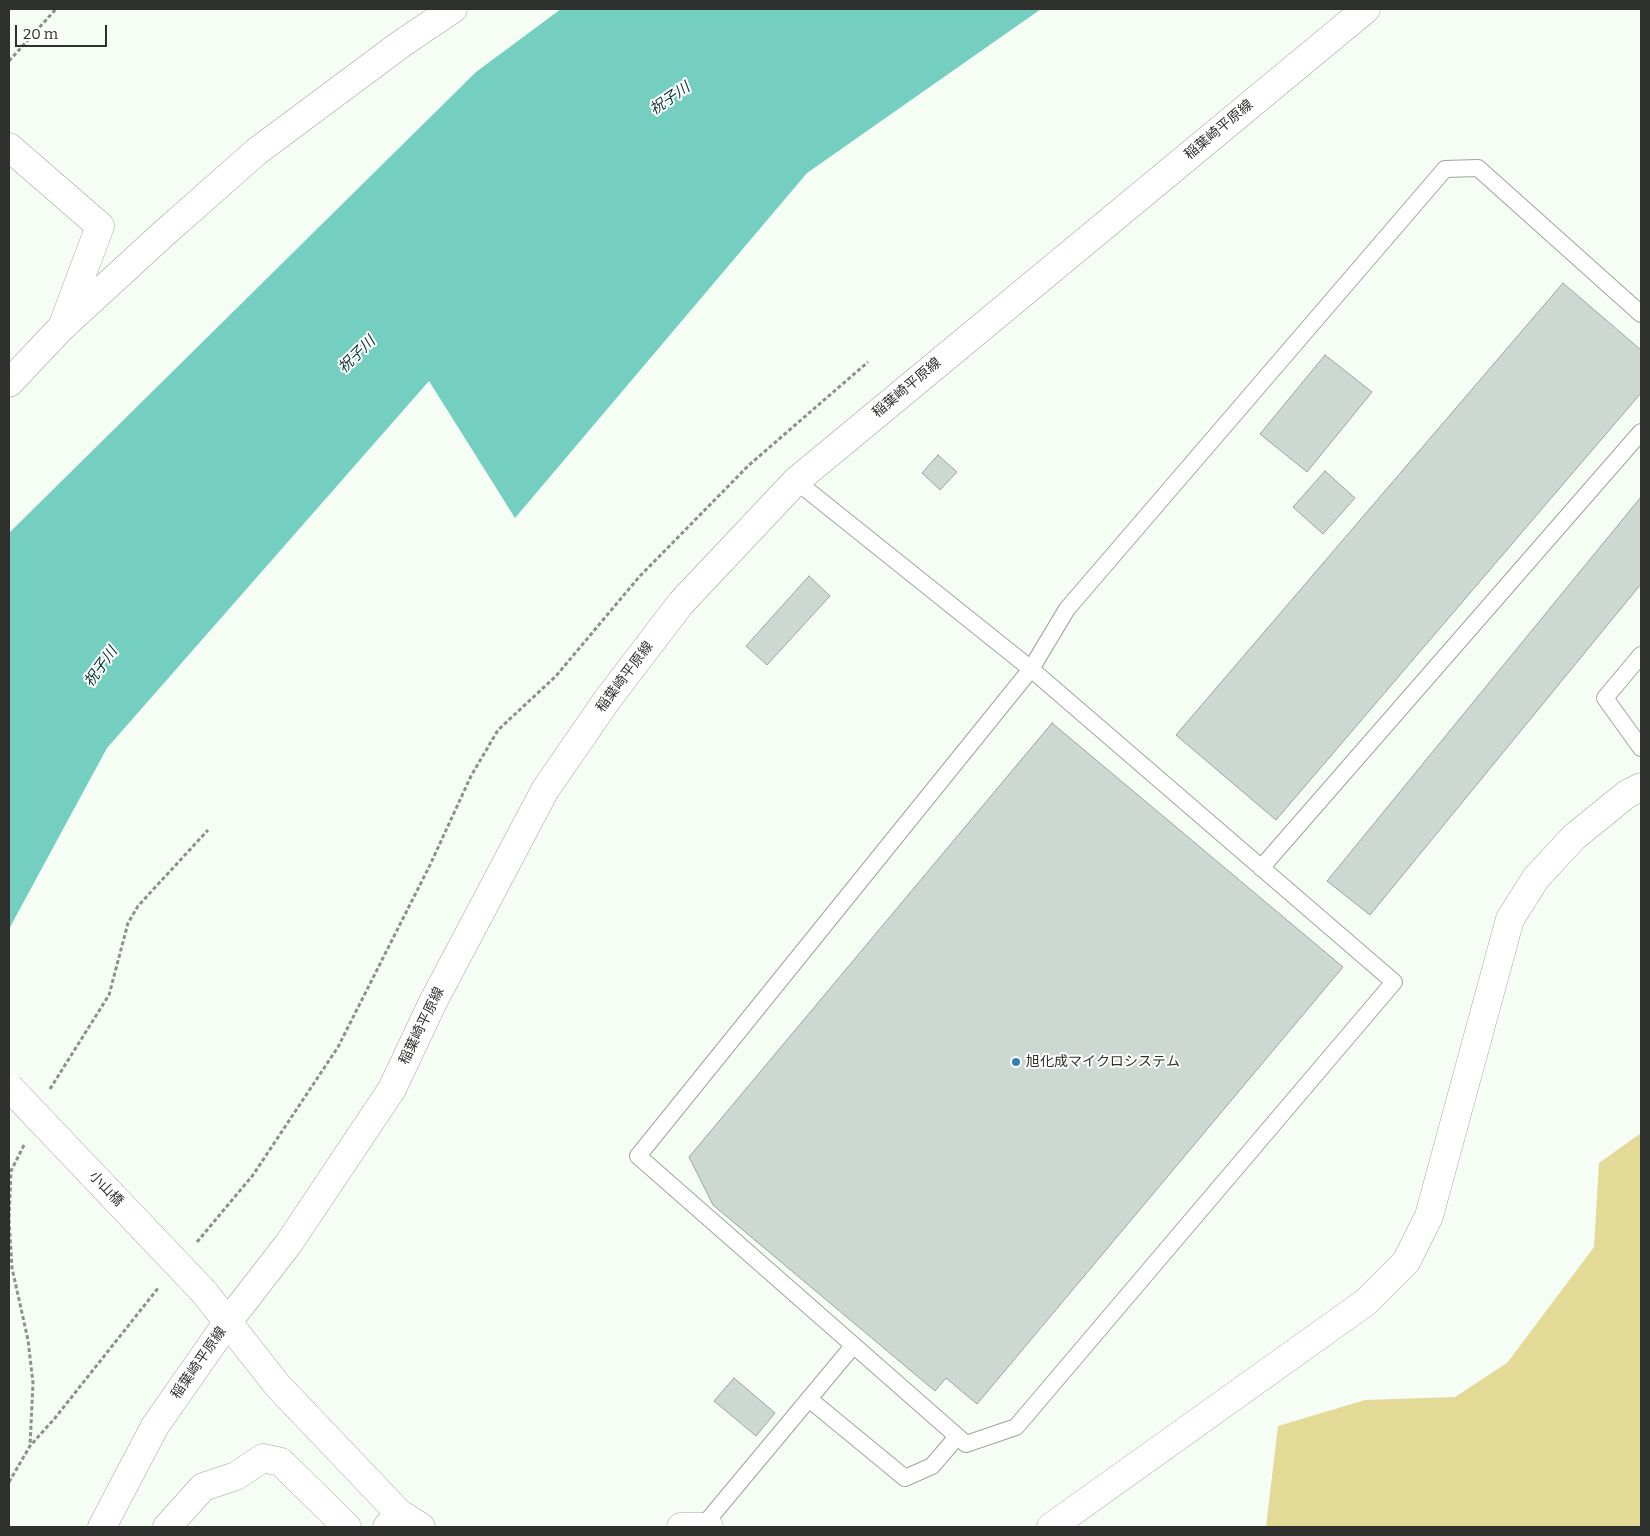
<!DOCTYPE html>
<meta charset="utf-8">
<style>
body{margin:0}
#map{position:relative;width:1650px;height:1536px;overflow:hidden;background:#f6fdf5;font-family:Bitter,serif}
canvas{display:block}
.frame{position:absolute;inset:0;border:10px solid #2e302d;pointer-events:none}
.scale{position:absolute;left:15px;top:25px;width:92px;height:22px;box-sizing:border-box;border:2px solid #2e302d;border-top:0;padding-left:6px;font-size:15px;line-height:18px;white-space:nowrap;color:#2e302d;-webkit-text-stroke:4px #fff;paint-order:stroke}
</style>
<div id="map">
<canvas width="1650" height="1536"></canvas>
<div class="frame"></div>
<div class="scale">20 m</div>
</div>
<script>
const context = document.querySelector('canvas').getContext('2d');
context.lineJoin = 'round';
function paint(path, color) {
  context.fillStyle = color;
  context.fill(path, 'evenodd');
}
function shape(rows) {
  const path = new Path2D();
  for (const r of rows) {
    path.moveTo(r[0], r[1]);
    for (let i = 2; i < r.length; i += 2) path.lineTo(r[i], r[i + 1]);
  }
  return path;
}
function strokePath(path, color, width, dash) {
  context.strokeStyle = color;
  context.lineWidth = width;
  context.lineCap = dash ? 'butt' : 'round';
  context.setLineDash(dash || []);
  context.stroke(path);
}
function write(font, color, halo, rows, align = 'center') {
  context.font = font + ' Bitter,"Noto Sans JP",serif';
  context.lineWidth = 4;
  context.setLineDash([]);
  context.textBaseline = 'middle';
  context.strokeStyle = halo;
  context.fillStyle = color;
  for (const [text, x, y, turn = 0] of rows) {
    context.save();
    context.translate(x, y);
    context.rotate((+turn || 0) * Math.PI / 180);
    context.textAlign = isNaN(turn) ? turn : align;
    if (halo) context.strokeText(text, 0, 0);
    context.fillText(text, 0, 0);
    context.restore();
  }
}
paint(shape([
 [1641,1133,1641,1527,1266,1527,1278,1426,1365,1400,1455,1397,1507,1363,1594,1247,1599,1163]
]), '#e2da96');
paint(shape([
 [561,9,1041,9,807,173,515,518,429,381,107,748,9,929,9,533,476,72]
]), '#74cfc0');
const building = shape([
 [1563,283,1641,350,1641,393,1276,820,1176,735,1563,283],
 [1325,355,1372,392,1307,472,1260,434,1325,355],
 [938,455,957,472,940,490,922,473,938,455],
 [1325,471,1355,498,1323,534,1293,507,1325,471],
 [1641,497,1641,584,1370,915,1327,881,1641,497],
 [809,576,830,596,767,665,746,646,809,576],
 [1052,723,1343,967,977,1404,946,1378,935,1391,713,1205,689,1157,1052,723],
 [734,1378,775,1413,756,1436,714,1401,734,1378]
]);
paint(building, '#ced8d3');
strokePath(building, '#9ba49f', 1);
const lane = shape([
 [796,481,1031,669,1394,982,1016,1427,966,1444,638,1156,1031,669,1067,609,1445,169,1478,168,1641,314],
 [1641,655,1605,698,1641,748],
 [1261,868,1641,432],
 [809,1399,905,1478,932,1466,957,1437],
 [703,1526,853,1346]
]);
const street = shape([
 [9,147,100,226,64,322],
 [9,383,62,327,161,236,256,152,401,44,453,9],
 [167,1527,203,1487,236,1476,263,1458,281,1462,347,1527],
 [387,1527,399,1513]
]);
const secondary = shape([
 [204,1292,278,1386,399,1513,421,1527],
 [681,1527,709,1527],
 [1051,1527,1366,1302,1406,1262,1429,1216,1510,919,1536,878,1574,837,1627,794,1641,787]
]);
const primary = shape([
 [102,1527,155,1426,227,1323,289,1243,392,1089,433,1002,545,790,607,700,681,603,796,481,1366,9]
]);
strokePath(lane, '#9ea59d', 18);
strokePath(street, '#9ea59d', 29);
strokePath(secondary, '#9ea59d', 29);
strokePath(primary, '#9ea59d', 29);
strokePath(shape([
 [9,61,56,9],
 [50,1089,109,995,128,923,138,906,208,830],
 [24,1145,11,1171,9,1219,12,1268,28,1340,33,1383,30,1446],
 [197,1242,253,1175,338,1047,430,865,471,776,498,730,556,676,639,577,749,465,868,362],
 [9,1482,30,1446,55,1418,159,1287]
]), '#8c918b', 3, [4, 2.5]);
strokePath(lane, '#fff', 16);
strokePath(street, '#fff', 28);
strokePath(secondary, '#fff', 28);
strokePath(primary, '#fff', 28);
const secondaryBridge = shape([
 [9,1087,204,1292]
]);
strokePath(secondaryBridge, '#9ea59d', 29, []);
strokePath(secondaryBridge, '#fff', 28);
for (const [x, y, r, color] of [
 [1016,1062,5,"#3481b4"]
]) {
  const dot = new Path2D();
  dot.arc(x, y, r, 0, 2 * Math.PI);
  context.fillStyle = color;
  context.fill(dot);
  strokePath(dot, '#fff', 2);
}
write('14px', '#2e302d', '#fff', [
 ["稲葉崎平原線",1219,130,-40],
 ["稲葉崎平原線",907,388,-40],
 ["稲葉崎平原線",625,677,-53],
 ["稲葉崎平原線",422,1026,-64],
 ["小山橋",106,1189,46],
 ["稲葉崎平原線",199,1363,-55]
]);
write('14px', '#2e302d', '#fff', [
 ["旭化成マイクロシステム",1026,1062]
], 'left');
write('italic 15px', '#093630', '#fff', [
 ["祝子川",670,99,-35],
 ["祝子川",357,355,-45],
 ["祝子川",101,667,-54]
]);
</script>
